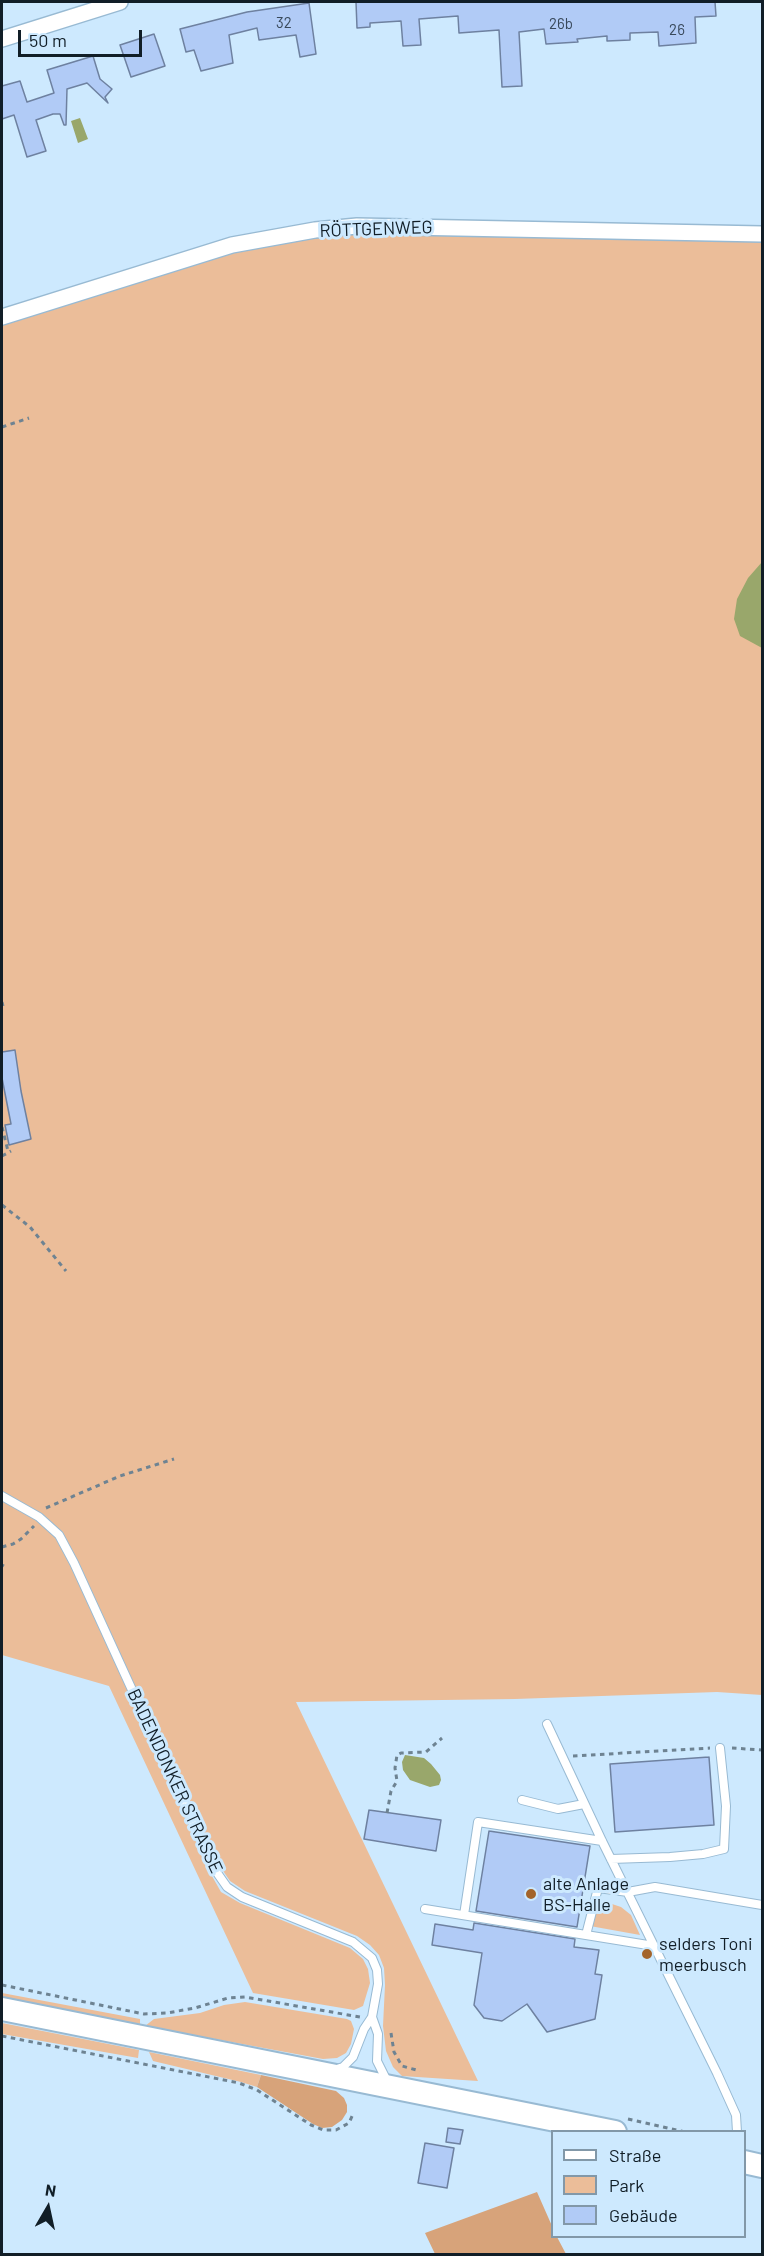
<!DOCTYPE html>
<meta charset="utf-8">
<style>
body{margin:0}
#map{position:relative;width:764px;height:2256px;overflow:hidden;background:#cde9fe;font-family:Barlow,sans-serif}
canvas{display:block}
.frame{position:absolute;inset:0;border:3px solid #111e27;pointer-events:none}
.legend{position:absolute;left:551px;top:2130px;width:195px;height:108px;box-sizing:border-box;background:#cde9fe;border:2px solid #8298a8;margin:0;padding:8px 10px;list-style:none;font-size:18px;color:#111e27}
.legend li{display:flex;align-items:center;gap:12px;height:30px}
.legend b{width:30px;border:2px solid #8298a8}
.north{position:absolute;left:18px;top:2178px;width:60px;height:60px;-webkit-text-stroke:4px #cde9fe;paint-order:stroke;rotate:9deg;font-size:16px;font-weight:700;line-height:24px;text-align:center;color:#111e27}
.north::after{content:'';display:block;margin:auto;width:21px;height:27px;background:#111e27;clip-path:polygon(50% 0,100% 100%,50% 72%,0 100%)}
.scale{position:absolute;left:18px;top:30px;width:124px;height:27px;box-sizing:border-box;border:3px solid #111e27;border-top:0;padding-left:8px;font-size:18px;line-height:21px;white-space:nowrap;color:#111e27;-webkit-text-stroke:4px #cde9fe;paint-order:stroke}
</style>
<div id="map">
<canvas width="764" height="2256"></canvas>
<div class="frame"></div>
<ul class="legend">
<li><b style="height:8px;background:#fff"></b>Straße</li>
<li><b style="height:16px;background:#ebbd99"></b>Park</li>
<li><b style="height:16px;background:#b1cbf6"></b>Gebäude</li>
</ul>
<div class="north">N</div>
<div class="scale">50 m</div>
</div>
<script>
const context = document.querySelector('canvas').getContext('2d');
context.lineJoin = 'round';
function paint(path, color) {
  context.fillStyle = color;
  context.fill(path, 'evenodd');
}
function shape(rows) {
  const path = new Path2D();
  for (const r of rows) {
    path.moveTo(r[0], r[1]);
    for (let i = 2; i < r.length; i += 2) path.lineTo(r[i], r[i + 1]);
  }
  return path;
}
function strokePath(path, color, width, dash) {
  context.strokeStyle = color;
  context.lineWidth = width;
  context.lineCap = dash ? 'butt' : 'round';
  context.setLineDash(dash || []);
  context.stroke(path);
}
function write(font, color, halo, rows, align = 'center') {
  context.font = font + ' Barlow,sans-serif';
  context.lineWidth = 6;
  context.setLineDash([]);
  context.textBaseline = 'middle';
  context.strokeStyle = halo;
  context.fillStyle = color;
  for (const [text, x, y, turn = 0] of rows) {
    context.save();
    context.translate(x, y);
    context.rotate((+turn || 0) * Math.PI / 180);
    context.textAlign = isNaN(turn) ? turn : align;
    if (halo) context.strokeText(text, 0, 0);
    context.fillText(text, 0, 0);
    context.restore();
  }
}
paint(shape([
 [357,229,762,240,762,1695,717,1692,515,1699,296,1702,478,2081,402,2076,393,2067,386,2051,383,2026,385,1985,384,1968,379,1955,370,1945,357,1936,245,1891,230,1881,219,1865,142,1695,130,1694,208,1869,221,1892,240,1903,350,1948,363,1959,368,1969,370,1983,363,2006,354,2010,253,1993,109,1686,2,1655,2,321,233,249],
 [606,1902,621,1907,631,1915,640,1935,590,1926,593,1914,600,1905],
 [2,1993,140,2019,140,2026,2,1998],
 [245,2002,347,2019,351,2021,354,2029,351,2044,346,2053,337,2058,323,2059,145,2026,154,2019,200,2013,224,2005],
 [2,2023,139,2050,138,2058,2,2034],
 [149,2052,261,2075,257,2087,241,2082,153,2061]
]), '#ebbd99');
paint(shape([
 [261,2075,336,2091,344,2098,347,2105,347,2112,342,2120,332,2127,322,2128,313,2124,257,2087],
 [537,2192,552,2226,552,2236,557,2237,566,2254,435,2254,425,2233]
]), '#d7a37a');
paint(shape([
 [80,118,88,139,78,143,71,121],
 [762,562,762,648,740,636,734,619,737,599,748,578],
 [405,1755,424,1758,431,1764,440,1775,441,1780,439,1785,430,1787,410,1780,403,1770,402,1762]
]), '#99a76b');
const building = shape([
 [356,2,715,2,716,16,695,17,696,43,659,46,658,32,630,33,630,40,607,41,607,36,577,39,578,42,546,44,544,29,519,32,522,86,502,87,499,30,459,33,458,16,419,19,421,45,403,46,401,21,370,23,370,27,357,28,356,2],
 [309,3,316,54,300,57,296,35,259,40,257,28,229,35,233,63,201,71,194,50,186,52,180,29,247,12,309,3],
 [154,34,165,66,131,77,120,45,154,34],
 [93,56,100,79,112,89,105,97,108,103,87,83,67,89,66,125,64,125,60,114,53,114,36,120,46,151,27,157,14,115,2,119,2,86,20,81,27,102,54,93,47,70,93,56],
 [15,1050,21,1091,31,1139,9,1145,5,1125,11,1124,2,1078,2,1052,15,1050],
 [709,1757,714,1825,615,1832,610,1764,709,1757],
 [369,1810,441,1820,436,1851,364,1839,369,1810],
 [489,1831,590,1846,577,1927,476,1911,489,1831],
 [474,1923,575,1939,574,1947,599,1950,595,1974,602,1975,595,2019,547,2032,527,2004,502,2021,484,2018,474,2005,482,1953,432,1945,435,1924,473,1930,474,1923],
 [448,2128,463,2130,460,2144,446,2142,448,2128],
 [425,2143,454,2148,447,2188,418,2183,425,2143]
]);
paint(building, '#b1cbf6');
strokePath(building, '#6e81a0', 1.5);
const lane = shape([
 [2,1496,39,1517,59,1535,74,1563,213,1867,227,1887,242,1897,353,1942,372,1958,377,1970,378,1984,372,2017,364,2029,353,2057,343,2067,337,2069],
 [547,1724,602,1841,717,2073,736,2115,737,2132],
 [522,1800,558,1809,584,1804],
 [611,1859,670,1857,703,1854,724,1849,726,1806,720,1748],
 [425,1909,654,1946],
 [464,1915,478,1822,602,1841],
 [586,1935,598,1888,628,1892,655,1887,762,1905],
 [372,2017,378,2034,377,2061,387,2081]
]);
const street = shape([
 [2,39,120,2],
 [2,317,232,245,315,230,357,226,762,234]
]);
const secondary = shape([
 [2,2009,615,2132],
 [744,2162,762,2166]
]);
strokePath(lane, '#98bad3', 10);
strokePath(street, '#98bad3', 18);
strokePath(secondary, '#98bad3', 26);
strokePath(shape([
 [2,427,29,418],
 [2,1002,3,1006],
 [2,1127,8,1151],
 [2,1156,11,1151],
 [2,1205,30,1227,66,1271],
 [46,1508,120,1476,174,1459],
 [2,1547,13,1544,21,1539,34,1526],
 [2,1565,4,1566],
 [732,1748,762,1750],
 [573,1756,710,1748],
 [387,1813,391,1791,397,1781,395,1768,397,1755,401,1753,426,1752,442,1738],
 [2,1985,144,2014,167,2013,195,2008,228,1998,245,1997,360,2017],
 [391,2033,394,2052,402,2066,420,2071],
 [2,2036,239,2083,257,2090,311,2125,323,2130,336,2130,349,2123,353,2114],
 [628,2119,685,2132]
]), '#6e8392', 3, [4.5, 4.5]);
strokePath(lane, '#fff', 8);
strokePath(street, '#fff', 15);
strokePath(secondary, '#fff', 22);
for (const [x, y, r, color] of [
 [531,1894,6,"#a3642b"],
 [647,1954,6,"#a3642b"]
]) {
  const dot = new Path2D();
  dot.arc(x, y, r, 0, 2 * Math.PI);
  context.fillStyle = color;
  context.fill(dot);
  strokePath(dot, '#cde9fe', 2);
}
write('15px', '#39495b', null, [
 ["32",284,23],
 ["26b",561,24],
 ["26",677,30]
]);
write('18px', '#111e27', '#cde9fe', [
 ["RÖTTGENWEG",376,229,-2],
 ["BADENDONKER STRASSE",175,1781,65]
]);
write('18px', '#111e27', '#cde9fe', [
 ["alte Anlage",543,1884],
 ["BS-Halle",543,1905],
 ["selders Toni",659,1944],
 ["meerbusch",659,1965]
], 'left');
</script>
